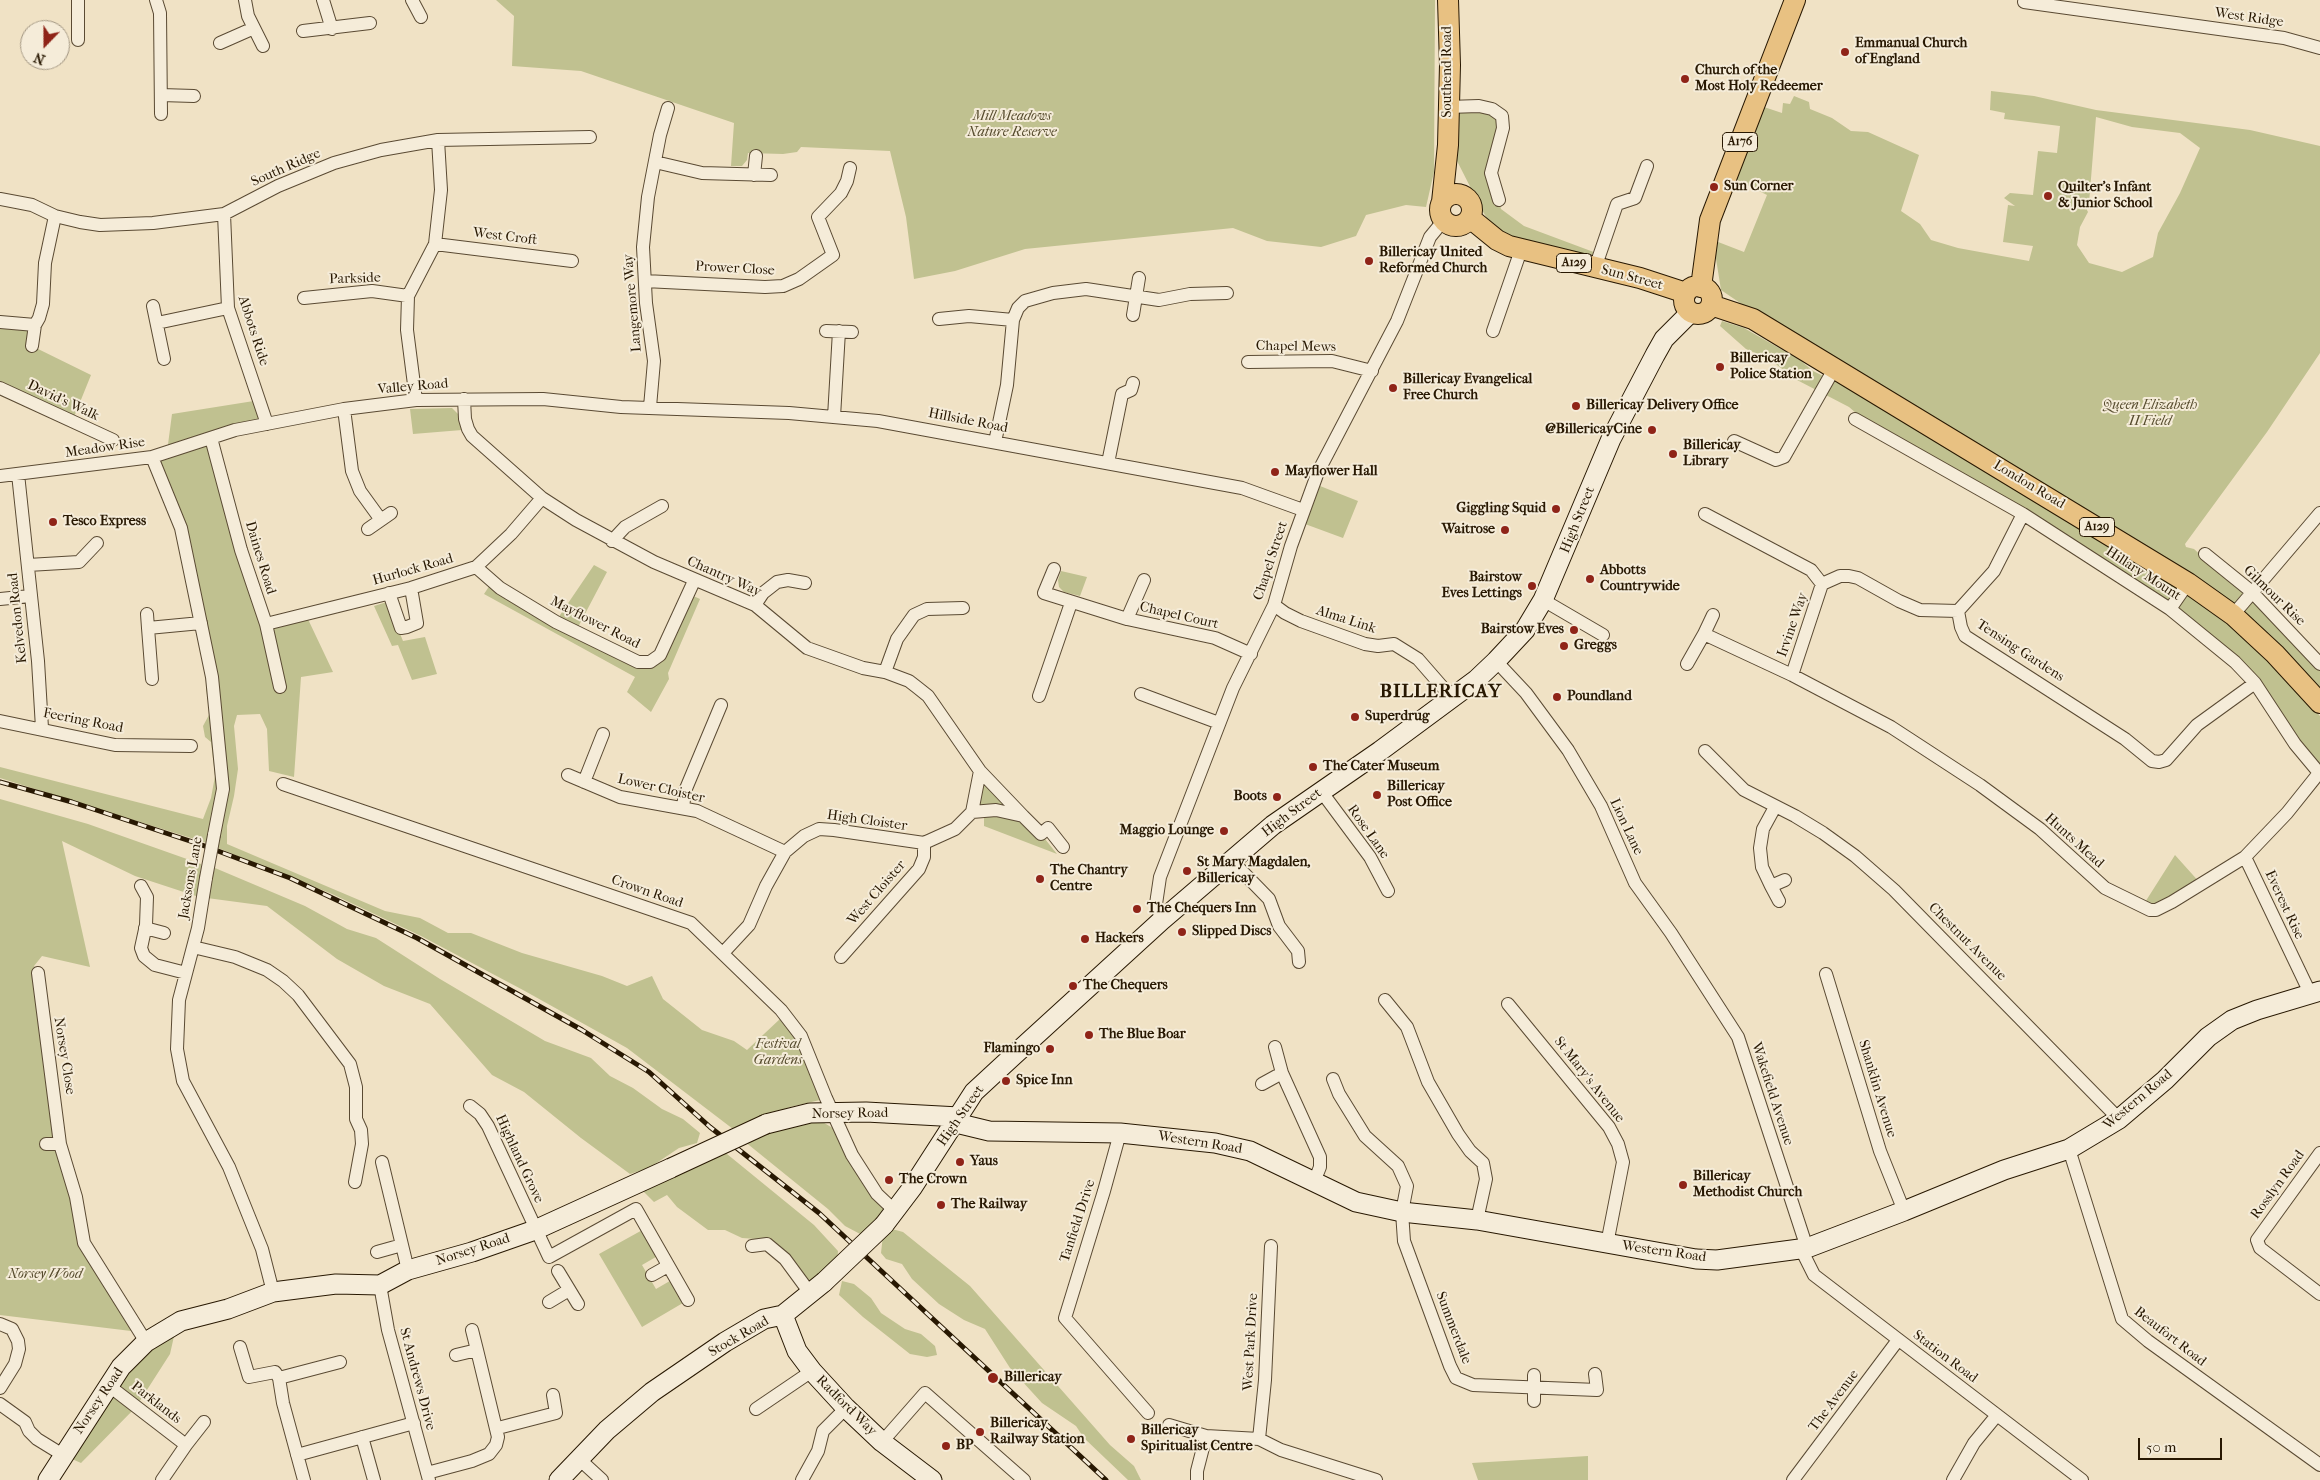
<!DOCTYPE html>
<style>
body{margin:0}
#map{position:relative;width:2320px;height:1480px;overflow:hidden;background:#f0e2c5;font-family:"IM FELL French Canon",serif}
canvas{display:block}
.north{position:absolute;left:20px;top:20px;width:50px;height:50px;box-sizing:border-box;background:#f5ecd9;border:1px solid #a39783;border-radius:50%;rotate:202deg;font-size:14px;font-weight:700;line-height:20px;text-align:center;color:#281802}
.north::after{content:'';display:block;margin:auto;width:18px;height:22px;background:#8f2418;clip-path:polygon(50% 0,100% 100%,50% 72%,0 100%)}
.scale{position:absolute;left:2138px;top:1438px;width:84px;height:22px;box-sizing:border-box;border:2px solid #281802;border-top:0;padding-left:6px;font-size:15px;line-height:18px;white-space:nowrap;color:#281802;-webkit-text-stroke:4px #f5ecd9;paint-order:stroke}
</style>
<div id="map">
<canvas width="2320" height="1480"></canvas>
<div class="north">N</div>
<div class="scale">50 m</div>
</div>
<script>
const context = document.querySelector('canvas').getContext('2d');
context.lineJoin = 'round';
function paint(path, color) {
  context.fillStyle = color;
  context.fill(path, 'evenodd');
}
function shape(rows) {
  const path = new Path2D();
  for (const r of rows) {
    if (r.length === 3) {
      path.moveTo(r[0] + r[2], r[1]);
      path.arc(r[0], r[1], r[2], 0, 2 * Math.PI);
      continue;
    }
    path.moveTo(r[0], r[1]);
    for (let i = 2; i < r.length; i += 2) path.lineTo(r[i], r[i + 1]);
  }
  return path;
}
function strokePath(path, color, width, dash) {
  context.strokeStyle = color;
  context.lineWidth = width;
  context.lineCap = dash ? 'butt' : 'round';
  context.setLineDash(dash || []);
  context.stroke(path);
}
function write(font, color, halo, rows, align = 'center') {
  context.font = font + ' "IM FELL French Canon",serif';
  context.lineWidth = 4;
  context.setLineDash([]);
  context.textBaseline = 'middle';
  context.strokeStyle = halo;
  context.fillStyle = color;
  for (const [text, x, y, turn = 0] of rows) {
    context.save();
    context.translate(x, y);
    context.rotate((+turn || 0) * Math.PI / 180);
    context.textAlign = isNaN(turn) ? turn : align;
    if (halo) context.strokeText(text, 0, 0);
    context.fillText(text, 0, 0);
    context.restore();
  }
}
paint(shape([
 [496,0,1435,0,1434,172,1426,207,1406,205,1366,215,1356,236,1321,247,1267,241,1233,228,1025,249,955,271,914,279,906,217,890,151,801,147,797,152,783,154,748,153,747,160,742,166,731,166,734,123,581,71,512,66,514,16],
 [1991,91,2034,96,2096,110,2250,130,2320,146,2320,353,2267,432,2185,544,2186,547,2194,549,2209,563,2216,563,2320,664,2320,703,2228,617,2285,675,2320,716,2320,774,2255,683,2170,609,1870,425,1849,407,1797,380,1769,359,1746,349,1720,326,1722,321,1744,328,1800,360,1813,371,1852,390,1852,379,1721,290,1713,240,1744,252,1767,195,1727,175,1755,104,1782,113,1783,103,1790,104,1794,96,1809,102,1810,109,1832,118,1851,131,1868,132,1919,155,1901,211,1920,224,1931,240,1958,248,2029,261,2033,246,2003,242,2008,205,2015,206,2004,198,2010,193,2033,195,2038,151,2057,153,2060,126,2004,119,2005,113,1990,110],
 [2096,117,2132,127,2180,133,2200,148,2180,193,2158,233,2153,257,2122,272,2089,263,2077,245,2080,227,2088,212,2083,202,2089,203],
 [1452,107,1502,116,1491,173,1501,209,1524,226,1599,254,1598,259,1521,243,1495,232,1482,210,1455,157],
 [0,322,35,325,32,346,91,375,72,422,0,387],
 [260,400,267,424,211,438,266,624,306,615,333,672,301,677,294,777,269,771,267,729,260,714,237,715,234,726,238,769,234,796,227,826,227,844,385,911,420,918,448,933,471,933,522,953,602,976,627,986,652,976,663,999,702,1030,734,1041,747,1050,781,1018,794,1034,820,1100,790,1107,733,1129,627,1048,523,990,421,936,332,894,218,848,222,824,210,844,0,778,0,767,203,819,211,798,215,776,211,742,205,737,203,726,210,713,206,689,211,670,188,556,152,457,167,452,172,414],
 [452,408,460,416,462,430,413,434,410,409],
 [1320,486,1358,501,1343,538,1305,524],
 [594,565,607,572,576,631,649,662,689,594,700,599,668,673,669,679,651,712,627,692,635,677,484,594,492,582,556,621],
 [1061,571,1087,577,1080,596,1064,592,1059,587,1058,580],
 [387,602,403,641,425,637,437,674,412,680,398,645,392,646,374,606],
 [980,771,1041,834,1057,854,984,826,984,811,972,812],
 [0,799,88,824,201,864,199,897,135,876,62,841,90,967,42,956,34,966,38,1017,77,1229,131,1331,0,1315],
 [2175,855,2201,884,2172,902,2142,907],
 [215,868,305,906,347,929,376,938,440,979,545,1041,591,1058,610,1076,633,1088,662,1109,683,1119,700,1133,697,1143,679,1148,649,1168,630,1174,581,1138,524,1092,492,1075,430,1004,384,986,337,959,267,906,207,898],
 [811,1115,836,1130,889,1214,862,1235,845,1226,828,1209,744,1141],
 [719,1151,727,1154,814,1225,838,1251,837,1264,806,1286,756,1239,742,1238,725,1230,708,1230,677,1207,667,1195,654,1202,641,1189],
 [646,1228,661,1254,642,1265,656,1289,675,1278,688,1300,642,1327,599,1254],
 [892,1229,903,1232,970,1286,1110,1445,1134,1466,1141,1480,1128,1480,1084,1438,1076,1426,1042,1403,1010,1368,985,1329,964,1320,939,1304,912,1279,902,1264,886,1259,881,1253,883,1235],
 [842,1281,854,1284,871,1298,881,1313,905,1329,921,1334,935,1346,937,1355,927,1357,910,1354,891,1339,863,1317,839,1295],
 [177,1323,170,1354,136,1407,81,1463,63,1455,108,1385],
 [1588,1456,1588,1480,1478,1480,1472,1463]
]), '#c0c190');
const street = shape([
 [156,0,160,13,161,114],
 [245,0,248,16,263,46],
 [323,0,332,29],
 [412,0,421,17],
 [2024,2,2284,38,2320,48],
 [303,31,370,23],
 [78,40,78,0],
 [220,43,254,28],
 [161,95,194,96],
 [1448,107,1479,106,1492,109,1502,116,1503,128,1491,173,1499,200],
 [655,162,702,173,771,175],
 [754,175,756,156],
 [0,199,32,205,55,216,80,222,100,225,153,223,224,214,278,186,334,163,381,150,438,140,590,137],
 [224,214,228,308,267,424],
 [435,244,572,261],
 [1595,268,1617,204,1635,198,1647,166],
 [645,281,765,287,783,286,799,279,833,255,818,217,841,193,847,181,850,168],
 [304,298,372,291,408,296],
 [153,306,164,359],
 [1133,315,1139,278],
 [939,319,969,316,1013,320],
 [0,322,35,325,39,318,43,304,45,263,55,216],
 [157,323,228,308],
 [826,331,852,332],
 [1493,331,1521,250],
 [32,346,35,325],
 [1248,362,1332,361,1372,371],
 [0,388,113,440],
 [464,399,465,419,468,429,472,436,542,498,576,520,654,562,755,605,807,648,863,668,885,672,909,681,918,688,928,696,980,771,1023,816],
 [416,400,407,330,408,296,435,244,441,190,438,140],
 [650,407,654,361,646,303,643,247,648,197,660,135,668,108],
 [344,409,352,471,360,491,381,520],
 [834,417,839,331],
 [1855,419,2023,514,2170,609,2235,662,2255,683,2295,744,2320,774],
 [211,438,241,550,266,624,280,687],
 [1734,441,1776,460,1784,457,1834,369],
 [995,442,1007,385,1013,320,1018,308,1025,301,1053,293,1086,289,1159,300,1190,294,1227,293],
 [152,457,181,528,212,677,223,789,214,835],
 [1108,463,1122,394,1131,390,1133,383],
 [18,474,38,661,42,728],
 [0,476,152,457,235,430,344,409,416,400,543,399,621,407,789,413,878,421,1242,488,1303,510],
 [1705,514,1811,570,1822,584,1840,576,1849,576,1858,578,1899,601,1920,610,1958,611,1961,627,1965,636,2125,739,2152,761,2159,762,2166,760,2197,725,2255,683],
 [368,529,391,513],
 [612,541,625,527,662,506],
 [2205,554,2252,592,2320,664],
 [28,565,79,562,97,543],
 [476,567,500,588,556,622,638,662,650,662,660,655,694,581],
 [1054,569,1044,593,1127,619,1215,638,1251,654],
 [389,593,401,628,407,627,417,623,411,588],
 [0,599,30,596],
 [1543,600,1603,635],
 [755,605,763,593,777,582,788,580,805,583],
 [1274,605,1285,613,1301,621,1365,644,1378,646,1394,644,1418,659,1452,698],
 [2170,609,2188,583],
 [1958,611,1994,571,2023,514],
 [147,614,148,628],
 [2233,615,2320,513],
 [1127,619,1144,580],
 [266,624,411,588,476,567,511,534,542,498],
 [1704,634,1713,615],
 [1496,661,1526,693,1568,750,1601,806,1635,883,1671,933,1738,1037,1807,1248],
 [1687,664,1704,634,1792,675,1891,727,1980,785,2040,829,2105,888,2150,910,2156,910,2172,902,2245,857,2287,813,2319,773],
 [885,672,897,639,914,615,927,609,963,608],
 [1792,675,1822,584],
 [152,679,148,628,201,623],
 [1141,694,1219,723],
 [1039,696,1071,603],
 [0,721,115,745,191,746],
 [1705,751,1744,790,1795,816,1823,833,1855,856,1894,890,2119,1119],
 [568,775,620,797,697,811,785,852],
 [584,782,603,734],
 [283,784,691,923,781,1010,801,1036,826,1098,852,1155,877,1194,895,1211],
 [1321,791,1370,857,1388,891],
 [1775,807,1763,829,1760,848,1762,867,1771,886,1785,880],
 [683,808,685,791,721,705],
 [972,812,996,810,1023,816,1041,834,1048,828,1063,847],
 [972,812,980,771],
 [2245,857,2310,993],
 [1232,861,1269,899,1279,926,1298,951,1299,962],
 [206,878,198,928,179,1000,177,1049,183,1081,229,1167,262,1249,273,1292],
 [141,886,147,897,146,925,141,948,144,956,155,965,186,973],
 [1771,886,1779,901],
 [1162,920,1156,904,1160,877,1233,688,1274,605,1291,546,1318,472,1397,321,1430,237,1444,220],
 [145,928,164,933],
 [193,947,235,957,267,970,283,981,298,995,350,1064,356,1087,356,1119,361,1130,362,1144,355,1182],
 [723,953,749,925,766,886,785,852,804,836,819,829,834,830,924,843,955,829,972,812],
 [841,957,919,869,924,857,924,843],
 [38,973,60,1144,76,1197,84,1243,146,1342],
 [1826,974,1880,1151,1904,1211],
 [1385,1000,1407,1027,1428,1082,1458,1134,1470,1151,1483,1163,1486,1179,1477,1220],
 [1508,1004,1609,1127,1618,1144,1623,1162,1607,1244],
 [1275,1047,1282,1073,1320,1157,1320,1167,1314,1182],
 [1333,1079,1339,1094,1365,1136,1398,1166,1407,1186,1402,1212,1404,1241,1450,1366,1456,1378,1473,1385,1597,1390,1595,1374],
 [1262,1084,1282,1073],
 [470,1106,480,1114,488,1126,549,1257,636,1209,688,1300],
 [1120,1133,1104,1191,1065,1318,1148,1413],
 [46,1144,60,1144],
 [2069,1149,2122,1319,2148,1341,2320,1465],
 [2320,1153,2257,1240,2260,1248,2320,1294],
 [382,1162,408,1270],
 [752,1246,767,1244,785,1259,810,1293],
 [1801,1249,1814,1275,2082,1480],
 [377,1252,402,1245],
 [558,1271,578,1304],
 [652,1275,668,1266],
 [380,1285,388,1330,429,1480],
 [549,1302,569,1290],
 [0,1324,12,1329,18,1341,19,1349,15,1364,0,1388],
 [472,1330,477,1350],
 [240,1347,249,1377,275,1372,279,1378,283,1403,304,1480],
 [279,1378,340,1362],
 [108,1385,186,1445,162,1480],
 [1534,1401,1534,1375],
 [0,1404,25,1422,29,1431,37,1439,63,1455],
 [756,1409,812,1371],
 [1169,1425,1206,1436,1259,1439,1281,1450,1376,1480],
 [498,1428,556,1413,553,1395],
 [362,1437,374,1480],
 [1259,1439,1265,1380,1271,1246],
 [882,1442,925,1393,1024,1480],
 [186,1445,204,1422],
 [297,1455,414,1423],
 [578,1458,602,1480],
 [427,1473,472,1461,489,1454,496,1445,498,1437,477,1350,456,1355],
 [802,1480,818,1451,823,1431,846,1408],
 [1197,1480,1197,1471,1206,1436],
 [1793,1480,1898,1340],
 [1953,1480,1974,1443,1997,1415]
]);
const secondary = shape([
 [956,1123,989,1131,1120,1133,1215,1143,1250,1151,1356,1202,1402,1212,1477,1220,1696,1259,1717,1260,1807,1248,1904,1211,2004,1170,2069,1149,2119,1119,2165,1080,2208,1037,2232,1020,2257,1010,2320,991],
 [766,1124,810,1113,866,1112,959,1117],
 [884,1225,912,1188,974,1092,1013,1056,1162,920,1273,825,1380,751,1476,680,1496,661,1525,630,1543,600,1611,439,1655,355,1664,339,1690,313],
 [783,1315,797,1351,812,1371,846,1408,882,1442,932,1480],
 [48,1480,121,1367,146,1342,181,1321,228,1309,273,1292,336,1284,380,1285,408,1270,472,1252,535,1230,671,1168],
 [559,1480,607,1430,652,1392,725,1342,764,1319,783,1315,824,1282]
]);
const primary = shape([
 [1456,210,16],
 [1442,202,1448,145,1450,65,1448,0],
 [1470,218,1497,240,1509,246,1640,278,1686,293],
 [1698,300,14],
 [1701,287,1710,220,1795,0],
 [1711,305,1753,319,2188,583,2233,615,2275,654,2320,703]
]);
strokePath(street, '#5a4a33', 14);
strokePath(secondary, '#281802', 21);
strokePath(primary, '#281802', 22);
strokePath(street, '#f5ecd9', 12);
strokePath(secondary, '#f5ecd9', 19);
strokePath(primary, '#e8c182', 20);
const rail = shape([
 [0,782,72,802,202,845,290,878,417,938,582,1030,649,1072,710,1127,819,1213,1106,1480]
]);
strokePath(rail, '#281802', 5);
strokePath(rail, '#f5ecd9', 3, [9]);
const streetBridge = shape([
 [206,878,214,835]
]);
const secondaryBridge = shape([
 [671,1168,766,1124],
 [824,1282,884,1225]
]);
strokePath(streetBridge, '#5a4a33', 14, []);
strokePath(secondaryBridge, '#281802', 21, []);
strokePath(streetBridge, '#f5ecd9', 12);
strokePath(secondaryBridge, '#f5ecd9', 19);
for (const [x, y, r, color] of [
 [1845,52,5,"#8f2418"],
 [1685,79,5,"#8f2418"],
 [1714,187,5,"#8f2418"],
 [2048,196,5,"#8f2418"],
 [1369,261,5,"#8f2418"],
 [1720,367,5,"#8f2418"],
 [1393,388,5,"#8f2418"],
 [1576,406,5,"#8f2418"],
 [1652,430,5,"#8f2418"],
 [1673,454,5,"#8f2418"],
 [1275,472,5,"#8f2418"],
 [1556,509,5,"#8f2418"],
 [53,522,5,"#8f2418"],
 [1505,530,5,"#8f2418"],
 [1590,579,5,"#8f2418"],
 [1532,586,5,"#8f2418"],
 [1574,630,5,"#8f2418"],
 [1564,646,5,"#8f2418"],
 [1557,697,5,"#8f2418"],
 [1355,717,5,"#8f2418"],
 [1313,767,5,"#8f2418"],
 [1377,795,5,"#8f2418"],
 [1277,797,5,"#8f2418"],
 [1224,831,5,"#8f2418"],
 [1187,871,5,"#8f2418"],
 [1040,879,5,"#8f2418"],
 [1137,909,5,"#8f2418"],
 [1182,932,5,"#8f2418"],
 [1085,939,5,"#8f2418"],
 [1073,986,5,"#8f2418"],
 [1089,1035,5,"#8f2418"],
 [1050,1049,5,"#8f2418"],
 [1006,1081,5,"#8f2418"],
 [960,1162,5,"#8f2418"],
 [889,1180,5,"#8f2418"],
 [1683,1185,5,"#8f2418"],
 [941,1205,5,"#8f2418"],
 [993,1378,6,"#8f2418"],
 [980,1432,5,"#8f2418"],
 [1131,1439,5,"#8f2418"],
 [946,1446,5,"#8f2418"]
]) {
  const dot = new Path2D();
  dot.arc(x, y, r, 0, 2 * Math.PI);
  context.fillStyle = color;
  context.fill(dot);
  strokePath(dot, '#f5ecd9', 2);
}
for (const [x, y, w] of [
 [1740,142,35],
 [1574,263,35],
 [2097,527,35]
]) {
  const box = new Path2D();
  box.roundRect(x - w / 2, y - 9.5, w, 19, 4);
  context.fillStyle = '#f5ecd9';
  context.fill(box);
  strokePath(box, '#281802', 1);
}
write('bold 12px', '#281802', null, [
 ["A176",1740,142],
 ["A129",1574,263],
 ["A129",2097,527]
]);
write('14px', '#281802', '#f5ecd9', [
 ["West Ridge",2249,18,8],
 ["Southend Road",1448,72,-90],
 ["South Ridge",286,168,-24],
 ["West Croft",505,237,7],
 ["Prower Close",735,269,3],
 ["Sun Street",1632,278,15],
 ["Parkside",355,279,-2],
 ["Langemore Way",633,303,-95],
 ["Abbots Ride",253,331,72],
 ["Chapel Mews",1296,347,1],
 ["Valley Road",413,387,-5],
 ["David's Walk",63,401,25],
 ["Hillside Road",968,421,11],
 ["Meadow Rise",105,448,-8],
 ["London Road",2029,485,31],
 ["High Street",1578,520,-68],
 ["Daines Road",260,558,73],
 ["Chapel Street",1271,561,-72],
 ["Hurlock Road",413,570,-16],
 ["Hillary Mount",2143,574,33],
 ["Chantry Way",724,577,24],
 ["Gilmour Rise",2274,596,44],
 ["Chapel Court",1179,616,13],
 ["Kelvedon Road",18,618,-96],
 ["Alma Link",1346,620,18],
 ["Mayflower Road",595,623,27],
 ["Irvine Way",1793,625,-71],
 ["Tensing Gardens",2020,651,33],
 ["Feering Road",83,721,11],
 ["Lower Cloister",661,789,13],
 ["High Street",1292,813,-37],
 ["High Cloister",867,821,8],
 ["Lion Lane",1626,827,65],
 ["Rose Lane",1368,832,55],
 ["Hunts Mead",2074,841,42],
 ["Jacksons Lane",191,878,-80],
 ["Crown Road",647,892,19],
 ["West Cloister",877,893,-49],
 ["Everest Rise",2284,905,65],
 ["Chestnut Avenue",1967,942,45],
 ["Norsey Close",64,1056,81],
 ["St Mary's Avenue",1589,1080,52],
 ["Shanklin Avenue",1877,1089,73],
 ["Wakefield Avenue",1772,1094,72],
 ["Western Road",2138,1100,-40],
 ["Norsey Road",850,1114,-1],
 ["High Street",961,1116,-55],
 ["Western Road",1200,1143,9],
 ["Highland Grove",519,1159,65],
 ["Rosslyn Road",2278,1185,-54],
 ["Tanfield Drive",1078,1221,-72],
 ["Norsey Road",473,1250,-18],
 ["Western Road",1664,1252,8],
 ["Summerdale",1453,1328,69],
 ["Stock Road",739,1337,-30],
 ["Beaufort Road",2170,1337,38],
 ["West Park Drive",1251,1342,-87],
 ["Station Road",1945,1357,37],
 ["St Andrews Drive",417,1379,75],
 ["Norsey Road",99,1401,-56],
 ["The Avenue",1834,1401,-53],
 ["Parklands",156,1403,38],
 ["Radford Way",846,1406,45]
]);
write('bold 14px', '#281802', '#f5ecd9', [
 ["Emmanual Church",1855,44],
 ["of England",1855,60],
 ["Church of the",1695,71],
 ["Most Holy Redeemer",1695,87],
 ["Sun Corner",1724,187],
 ["Quilter's Infant",2058,188],
 ["& Junior School",2058,204],
 ["Billericay United",1379,253],
 ["Reformed Church",1379,269],
 ["Billericay",1730,359],
 ["Police Station",1730,375],
 ["Billericay Evangelical",1403,380],
 ["Free Church",1403,396],
 ["Billericay Delivery Office",1586,406],
 ["@BillericayCine",1642,430,"right"],
 ["Billericay",1683,446],
 ["Library",1683,462],
 ["Mayflower Hall",1285,472],
 ["Giggling Squid",1546,509,"right"],
 ["Tesco Express",63,522],
 ["Waitrose",1495,530,"right"],
 ["Abbotts",1600,571],
 ["Countrywide",1600,587],
 ["Bairstow",1522,578,"right"],
 ["Eves Lettings",1522,594,"right"],
 ["Bairstow Eves",1564,630,"right"],
 ["Greggs",1574,646],
 ["Poundland",1567,697],
 ["Superdrug",1365,717],
 ["The Cater Museum",1323,767],
 ["Billericay",1387,787],
 ["Post Office",1387,803],
 ["Boots",1267,797,"right"],
 ["Maggio Lounge",1214,831,"right"],
 ["St Mary Magdalen,",1197,863],
 ["Billericay",1197,879],
 ["The Chantry",1050,871],
 ["Centre",1050,887],
 ["The Chequers Inn",1147,909],
 ["Slipped Discs",1192,932],
 ["Hackers",1095,939],
 ["The Chequers",1083,986],
 ["The Blue Boar",1099,1035],
 ["Flamingo",1040,1049,"right"],
 ["Spice Inn",1016,1081],
 ["Yaus",970,1162],
 ["Billericay",1693,1177],
 ["Methodist Church",1693,1193],
 ["The Crown",899,1180],
 ["The Railway",951,1205],
 ["Billericay",1004,1378],
 ["Billericay",990,1424],
 ["Railway Station",990,1440],
 ["Billericay",1141,1431],
 ["Spiritualist Centre",1141,1447],
 ["BP",956,1446]
], 'left');
write('italic 14px', '#564b2d', '#f5ecd9', [
 ["Mill Meadows",1012,117],
 ["Nature Reserve",1012,133],
 ["Queen Elizabeth",2150,406],
 ["II Field",2150,422],
 ["Festival",778,1045],
 ["Gardens",778,1061],
 ["Norsey Wood",45,1275]
]);
context.letterSpacing = '1px';
write('bold 19px', '#281802', '#f5ecd9', [
 ["BILLERICAY",1441,692]
]);
context.letterSpacing = '0px';
</script>
